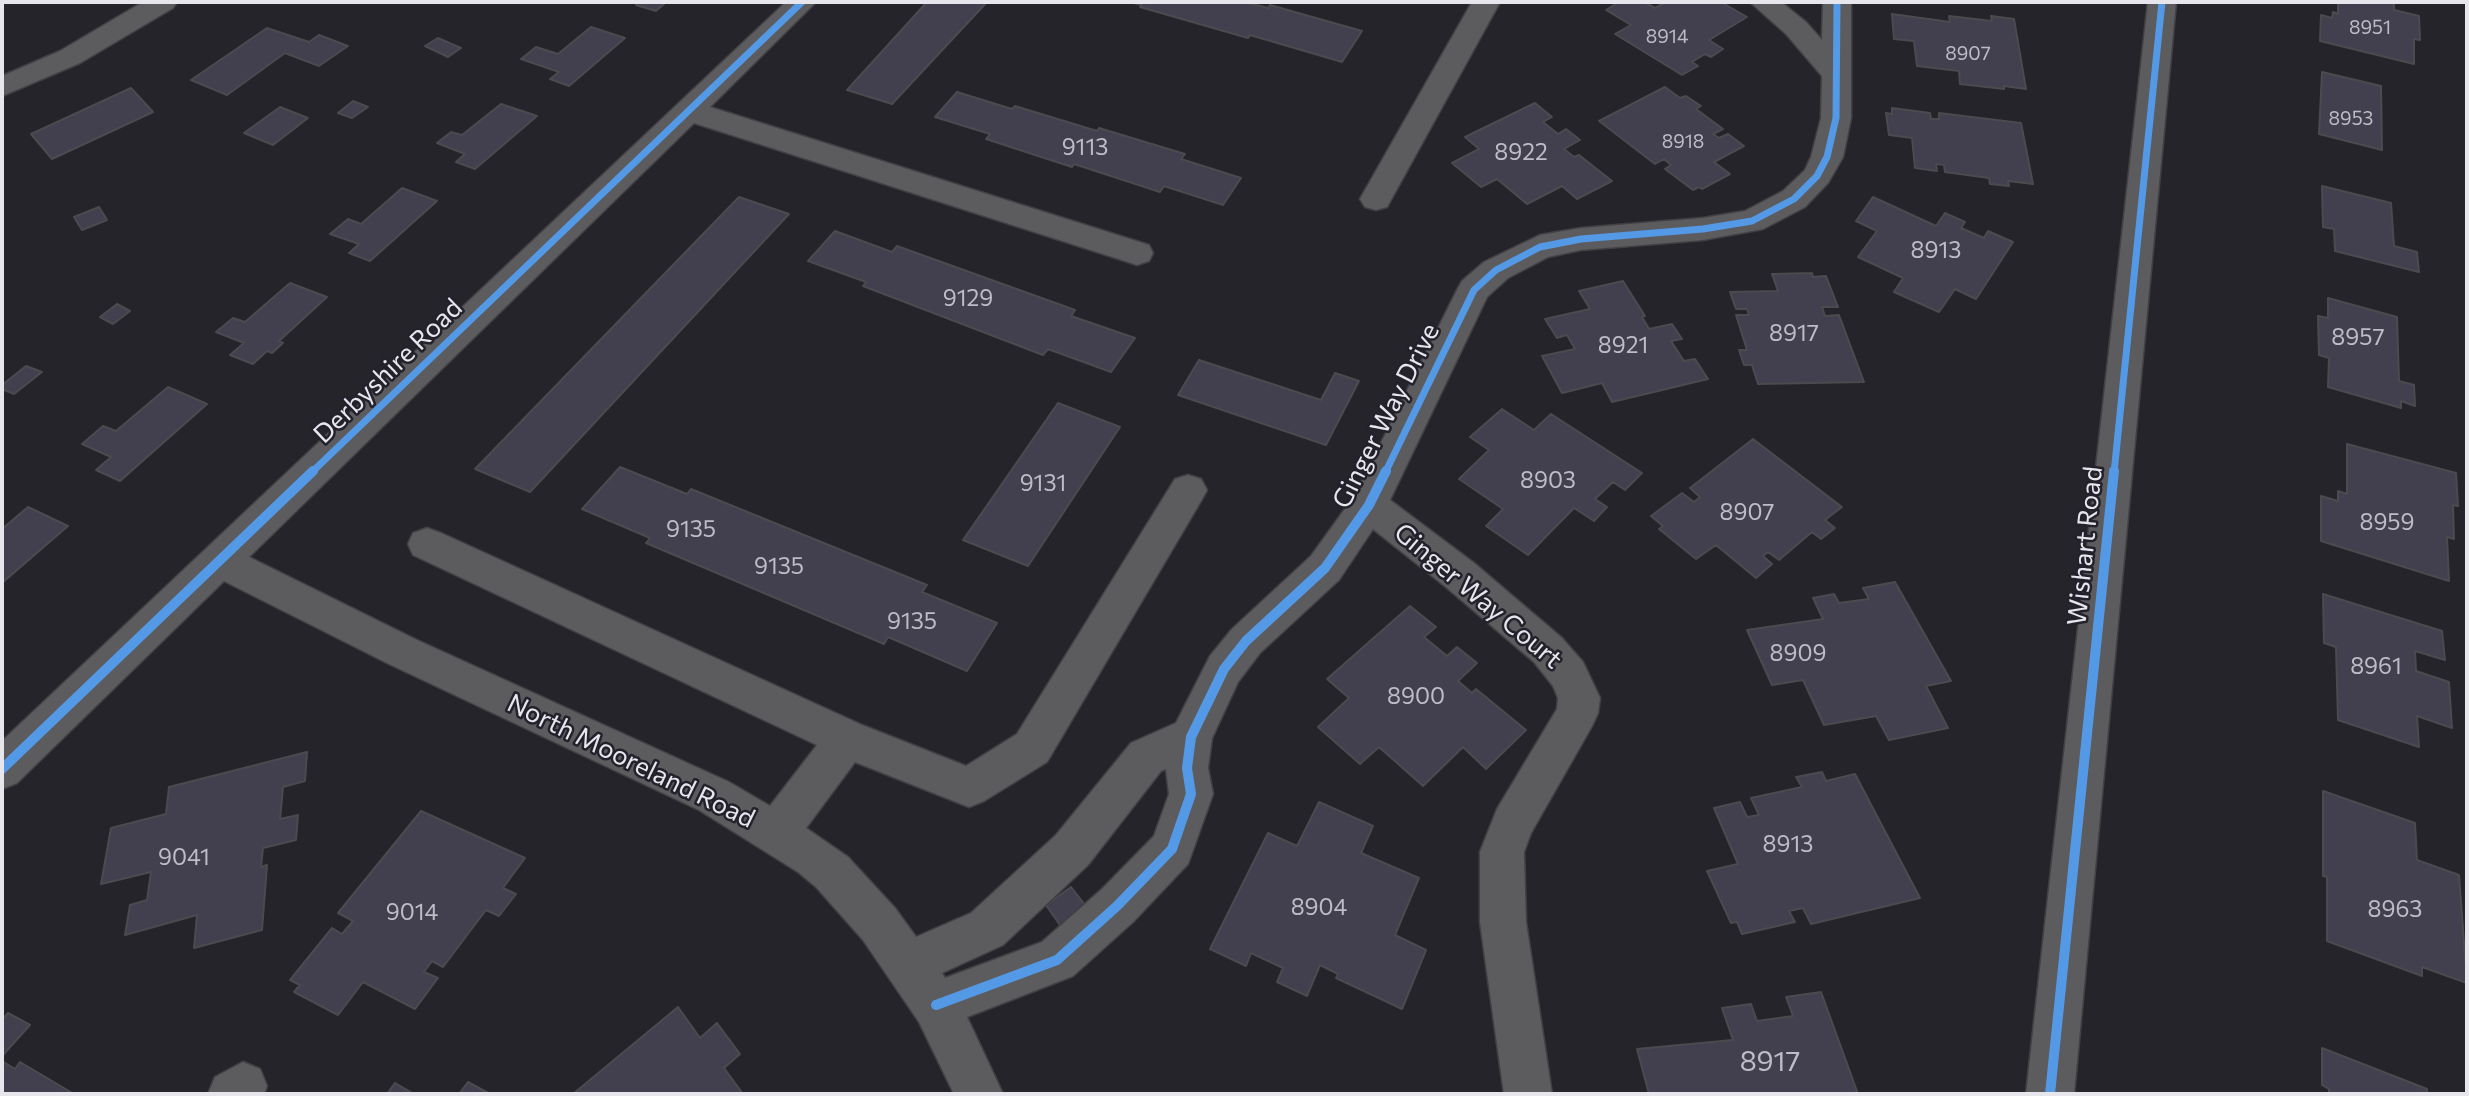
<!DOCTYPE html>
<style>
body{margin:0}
#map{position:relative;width:2469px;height:1096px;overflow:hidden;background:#25242a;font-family:Commissioner,sans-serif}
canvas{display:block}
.frame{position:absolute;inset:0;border:4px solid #e7e6ed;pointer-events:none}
</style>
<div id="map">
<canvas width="2469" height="1096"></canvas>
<div class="frame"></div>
</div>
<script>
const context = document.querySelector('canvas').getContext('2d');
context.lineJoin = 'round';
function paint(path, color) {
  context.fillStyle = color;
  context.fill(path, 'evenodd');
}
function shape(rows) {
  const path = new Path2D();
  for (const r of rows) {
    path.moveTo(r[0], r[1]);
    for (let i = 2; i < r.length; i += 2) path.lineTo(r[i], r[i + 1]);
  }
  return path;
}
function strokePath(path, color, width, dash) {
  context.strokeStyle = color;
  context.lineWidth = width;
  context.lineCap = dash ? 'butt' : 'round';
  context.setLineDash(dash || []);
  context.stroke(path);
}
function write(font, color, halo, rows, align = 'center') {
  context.font = font + ' Commissioner,sans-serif';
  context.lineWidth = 5;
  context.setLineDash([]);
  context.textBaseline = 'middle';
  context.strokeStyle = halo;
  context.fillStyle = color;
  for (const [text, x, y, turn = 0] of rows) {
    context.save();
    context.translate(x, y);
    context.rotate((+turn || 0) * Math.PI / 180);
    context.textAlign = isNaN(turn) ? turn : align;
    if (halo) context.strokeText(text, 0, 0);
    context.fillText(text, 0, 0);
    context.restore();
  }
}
const building = shape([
 [640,2,666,2,656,11,636,5,640,2],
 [927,2,987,2,892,104,847,90,927,2],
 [1129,2,1245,2,1268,8,1270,5,1362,31,1342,62,1250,35,1248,38,1140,7,1142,5,1129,2],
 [1619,2,1644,2,1655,8,1666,2,1721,2,1747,17,1709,40,1723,49,1711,57,1705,54,1692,62,1698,66,1682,75,1615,34,1631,25,1606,10,1619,2],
 [2338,2,2394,2,2394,10,2419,16,2420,40,2414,39,2414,64,2320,41,2321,15,2332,18,2333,12,2338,14,2338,2],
 [1892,14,1950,22,1949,16,1992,21,1991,16,2014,19,2026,89,2004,86,2004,89,1960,84,1959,71,1917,66,1914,41,1894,39,1892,14],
 [591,27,625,38,569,86,550,79,559,72,521,59,536,47,558,54,591,27],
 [267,28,309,42,319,35,348,46,319,66,285,53,227,95,191,80,267,28],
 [438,38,461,48,448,57,425,46,438,38],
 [2322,72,2381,86,2382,150,2319,134,2322,72],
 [1665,87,1680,98,1686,96,1701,106,1696,109,1723,129,1713,134,1719,138,1728,134,1744,146,1714,162,1730,174,1702,189,1699,187,1693,190,1665,169,1671,165,1664,159,1655,164,1599,121,1665,87],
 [131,88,153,112,52,159,31,134,131,88],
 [957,92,1012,109,1015,106,1097,131,1099,128,1185,154,1181,159,1241,178,1223,205,1164,186,1160,192,1074,164,1072,167,986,139,990,134,935,117,957,92],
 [353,101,368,107,352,118,338,113,353,101],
 [1535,103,1552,117,1543,122,1558,134,1566,129,1580,140,1564,149,1574,157,1579,155,1612,181,1577,199,1562,186,1527,204,1497,179,1481,187,1452,163,1479,149,1465,137,1535,103],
 [501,104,537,116,475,169,456,162,465,154,437,143,451,132,462,135,501,104],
 [280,107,308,118,273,145,244,133,280,107],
 [1892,108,1930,113,1931,119,1939,119,1939,113,2021,123,2033,184,2008,181,2009,186,1990,184,1989,178,1945,172,1944,165,1936,164,1937,171,1915,168,1912,138,1889,135,1886,113,1892,114,1892,108],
 [2322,186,2391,203,2394,246,2417,252,2419,272,2335,251,2334,229,2323,227,2322,186],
 [402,188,437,201,370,261,349,253,359,244,330,234,348,219,361,224,402,188],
 [739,197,789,214,530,492,475,469,739,197],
 [1873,197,1936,226,1945,213,1965,222,1961,228,1984,238,1988,231,2013,242,1976,299,1955,289,1939,312,1894,292,1903,278,1858,257,1877,231,1856,221,1873,197],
 [99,207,107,220,82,230,74,217,99,207],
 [835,231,892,252,897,246,1075,310,1071,316,1135,338,1111,372,1048,349,1043,355,863,286,866,282,808,261,835,231],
 [1812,273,1813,277,1826,276,1838,307,1822,307,1825,316,1839,315,1864,382,1758,384,1752,365,1744,365,1739,350,1747,350,1736,315,1749,315,1747,309,1736,309,1730,292,1778,291,1772,274,1812,273],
 [1623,281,1645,316,1642,317,1649,329,1672,324,1682,339,1671,341,1684,361,1695,359,1708,379,1612,402,1602,383,1562,393,1542,356,1575,349,1567,335,1557,338,1545,319,1590,309,1579,291,1623,281],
 [290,283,327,297,279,341,283,343,272,353,267,351,253,364,230,355,244,343,216,332,233,318,245,322,290,283],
 [2328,298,2397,317,2399,381,2414,385,2415,406,2401,401,2401,408,2328,387,2329,358,2319,355,2318,316,2328,318,2328,298],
 [117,304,130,311,113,324,100,317,117,304],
 [1199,360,1321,400,1335,373,1359,381,1326,445,1178,395,1199,360],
 [26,366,42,372,14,394,2,389,2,385,26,366],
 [168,387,207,404,120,481,96,470,111,457,82,444,103,426,116,431,168,387],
 [1058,403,1120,427,1028,566,963,540,1058,403],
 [1502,409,1534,430,1551,414,1642,473,1625,490,1613,482,1595,499,1607,507,1594,521,1574,508,1528,555,1486,526,1503,509,1459,479,1489,450,1470,437,1502,409],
 [1753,439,1842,507,1825,520,1835,528,1821,539,1812,532,1779,560,1768,552,1763,556,1772,564,1756,578,1716,545,1696,559,1659,529,1663,526,1651,516,1682,493,1694,502,1700,497,1690,488,1753,439],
 [2347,444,2456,473,2458,506,2453,505,2454,539,2447,537,2449,581,2321,541,2321,496,2338,501,2338,491,2347,494,2347,444],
 [620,467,687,494,691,489,927,585,922,592,997,623,967,671,888,637,884,644,646,543,650,538,582,509,620,467],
 [28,507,68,526,2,583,2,529,28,507],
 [1895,582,1951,681,1926,686,1948,728,1889,740,1876,716,1824,725,1803,680,1772,685,1747,630,1823,619,1813,598,1834,594,1839,603,1869,599,1863,588,1895,582],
 [2323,594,2442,631,2445,660,2415,651,2416,671,2449,682,2452,728,2417,716,2419,747,2338,720,2336,647,2324,643,2323,594],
 [1410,606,1436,627,1424,637,1447,656,1457,647,1477,663,1458,681,1472,693,1476,689,1526,730,1486,769,1463,747,1423,786,1379,747,1360,764,1318,727,1349,698,1327,679,1410,606],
 [307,752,305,781,283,787,280,819,298,815,296,840,263,848,261,867,267,865,262,930,194,948,197,915,125,935,130,905,147,900,151,872,101,884,111,828,166,814,169,787,307,752],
 [1822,772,1826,781,1855,774,1920,898,1811,924,1803,908,1789,911,1795,922,1742,934,1737,922,1731,923,1707,871,1738,864,1714,808,1740,802,1747,817,1759,815,1751,798,1802,787,1796,777,1822,772],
 [2323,791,2415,823,2417,860,2459,875,2467,983,2422,967,2422,976,2327,941,2327,877,2323,876,2323,791],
 [1319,802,1373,826,1361,853,1419,878,1395,935,1426,950,1402,1009,1336,978,1338,974,1320,965,1307,996,1277,982,1283,968,1251,953,1246,966,1210,949,1268,833,1297,846,1319,802],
 [421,811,525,858,503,888,516,894,499,916,486,910,443,967,432,961,424,972,438,978,415,1009,363,982,338,1015,294,992,300,985,290,980,332,928,342,934,353,921,338,913,421,811],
 [1071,887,1089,910,1062,928,1046,905,1071,887],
 [1821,992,1858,1094,1649,1094,1637,1049,1733,1040,1722,1008,1751,1004,1757,1021,1793,1016,1786,997,1821,992],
 [678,1007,700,1038,717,1023,740,1054,724,1068,743,1094,573,1094,678,1007],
 [8,1013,30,1025,2,1056,2,1020,8,1013],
 [2322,1048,2427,1089,2427,1094,2329,1094,2329,1089,2322,1085,2322,1048],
 [2,1061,15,1069,20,1062,74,1094,2,1094,2,1061],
 [468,1082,490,1094,459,1094,468,1082],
 [395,1083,414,1094,387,1094,395,1083]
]);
paint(building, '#423f4f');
strokePath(building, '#4b4b4f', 2);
const minor = shape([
 [143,2,177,2,173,8,80,63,2,96,2,76,60,51,143,2],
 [786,2,816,2,710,107,1149,245,1153,253,1149,261,1137,265,1125,261,694,123,249,557,417,640,729,782,770,806,817,745,413,555,408,544,413,533,427,528,441,533,862,725,966,766,1017,734,1175,479,1188,475,1201,479,1207,490,1201,501,1047,762,984,801,969,807,855,762,806,828,848,857,895,908,916,937,971,913,1056,835,1131,743,1176,723,1210,656,1232,629,1311,556,1355,495,1457,290,1462,281,1484,262,1540,235,1581,228,1703,218,1745,211,1783,191,1805,170,1811,157,1821,118,1822,76,1786,34,1750,2,1781,2,1806,22,1822,40,1823,2,1851,2,1851,118,1843,157,1828,183,1805,207,1763,229,1703,240,1581,250,1548,257,1508,278,1487,297,1390,500,1474,563,1562,638,1583,662,1600,698,1598,713,1592,726,1531,833,1524,852,1526,922,1552,1094,1504,1094,1480,922,1480,852,1497,809,1557,709,1558,698,1553,686,1534,662,1446,587,1373,529,1339,580,1260,653,1238,682,1212,738,1208,768,1213,794,1188,864,1133,922,1073,976,967,1017,1003,1094,954,1094,919,1022,863,940,816,887,798,872,699,810,389,664,224,581,17,783,2,789,2,741,786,2],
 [1166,769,1169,794,1154,836,1101,890,1042,942,945,978,942,973,1003,945,1088,865,1161,771,1166,769],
 [1472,2,1500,2,1387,207,1376,210,1365,207,1360,199,1472,2],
 [2148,2,2176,2,2074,1094,2026,1094,2148,2],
 [243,1062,260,1069,267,1086,264,1094,208,1094,215,1077,243,1062]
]);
strokePath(minor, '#414044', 3);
paint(minor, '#5c5b5e');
strokePath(shape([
 [311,473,802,2],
 [1385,473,1474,290,1496,270,1540,247,1581,239,1703,229,1752,221,1794,199,1817,176,1827,157,1836,118,1837,2],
 [2114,473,2162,2]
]), '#5399e6', 7);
strokePath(shape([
 [2,769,313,471],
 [936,1005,1057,960,1117,906,1172,849,1191,794,1187,768,1191,737,1224,669,1246,641,1325,568,1369,505,1386,471],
 [2050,1094,2114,471]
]), '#5399e6', 10);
write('19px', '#bebcc6', null, [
 ["8951",2370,28],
 ["8914",1667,37],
 ["8907",1968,54],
 ["8953",2351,119],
 ["8918",1683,142]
]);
write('23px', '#bebcc6', null, [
 ["9113",1085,147],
 ["8922",1521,152],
 ["8913",1936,250],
 ["9129",968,298],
 ["8917",1794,333],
 ["8957",2358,337],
 ["8921",1623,345],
 ["8903",1548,480],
 ["9131",1043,483],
 ["8907",1747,512],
 ["8959",2387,522],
 ["9135",691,529],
 ["9135",779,566],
 ["9135",912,621],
 ["8909",1798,653],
 ["8961",2376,666],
 ["8900",1416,696],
 ["8913",1788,844],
 ["9041",184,857],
 ["8904",1319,907],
 ["8963",2395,909],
 ["9014",412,912]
]);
write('26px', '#e7e6ed', '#23222c', [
 ["Derbyshire Road",388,371,-44],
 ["Ginger Way Drive",1386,416,-63],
 ["Wishart Road",2085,546,-84],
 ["Ginger Way Court",1478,596,40],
 ["North Mooreland Road",631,761,26]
]);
write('28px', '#bebcc6', null, [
 ["8917",1770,1062]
]);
</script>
